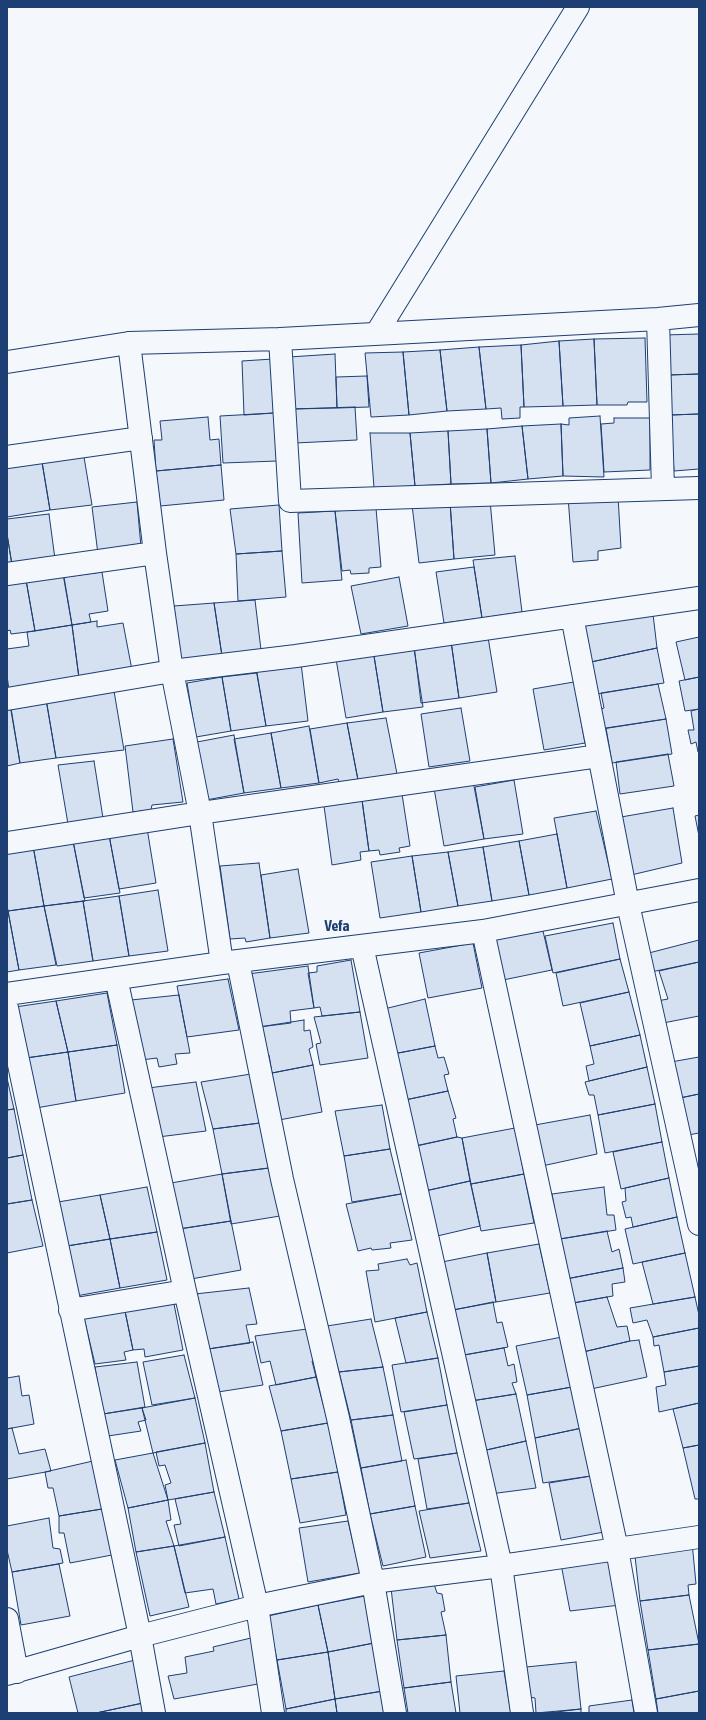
<!DOCTYPE html>
<style>
body{margin:0}
#map{position:relative;width:706px;height:1720px;overflow:hidden;background:#f4f7fb;font-family:"Asap Condensed",sans-serif}
canvas{display:block}
.frame{position:absolute;inset:0;border:8px solid #1d3f73;pointer-events:none}
</style>
<div id="map">
<canvas width="706" height="1720"></canvas>
<div class="frame"></div>
</div>
<script>
const context = document.querySelector('canvas').getContext('2d');
context.lineJoin = 'round';
function paint(path, color) {
  context.fillStyle = color;
  context.fill(path, 'evenodd');
}
function shape(rows) {
  const path = new Path2D();
  for (const r of rows) {
    path.moveTo(r[0], r[1]);
    for (let i = 2; i < r.length; i += 2) path.lineTo(r[i], r[i + 1]);
  }
  return path;
}
function strokePath(path, color, width, dash) {
  context.strokeStyle = color;
  context.lineWidth = width;
  context.lineCap = dash ? 'butt' : 'round';
  context.setLineDash(dash || []);
  context.stroke(path);
}
function write(font, color, halo, rows, align = 'center') {
  context.font = font + ' "Asap Condensed",sans-serif';
  context.lineWidth = 3;
  context.setLineDash([]);
  context.textBaseline = 'middle';
  context.strokeStyle = halo;
  context.fillStyle = color;
  for (const [text, x, y, turn = 0] of rows) {
    context.save();
    context.translate(x, y);
    context.rotate((+turn || 0) * Math.PI / 180);
    context.textAlign = isNaN(turn) ? turn : align;
    if (halo) context.strokeText(text, 0, 0);
    context.fillText(text, 0, 0);
    context.restore();
  }
}
const building = shape([
 [699,334,699,374,668,375,664,335,699,334],
 [645,338,647,402,628,402,627,405,597,405,594,339,645,338],
 [594,339,597,405,563,406,559,341,594,339],
 [559,341,563,406,524,407,521,345,559,341],
 [521,345,524,407,520,407,520,418,502,419,501,408,486,409,479,347,521,345],
 [479,347,486,409,447,411,440,350,479,347],
 [440,350,447,411,409,415,403,352,440,350],
 [403,352,409,415,371,417,365,353,403,352],
 [335,354,337,408,292,409,289,357,335,354],
 [273,359,274,413,244,415,242,361,273,359],
 [699,374,699,414,670,415,668,375,699,374],
 [367,376,369,407,337,408,336,377,367,376],
 [355,407,357,440,295,443,292,409,355,407],
 [274,413,277,461,223,463,220,416,274,413],
 [699,414,699,469,674,471,670,415,699,414],
 [600,416,604,477,563,476,561,424,569,425,569,418,600,416],
 [208,417,210,440,219,439,221,465,156,471,154,440,162,440,160,421,208,417],
 [614,418,650,418,650,470,604,472,601,424,614,423,614,418],
 [561,424,563,476,528,479,522,426,561,424],
 [522,426,528,479,491,483,487,429,522,426],
 [487,429,491,483,451,484,448,431,487,429],
 [448,431,451,484,415,486,410,433,448,431],
 [370,433,410,433,415,486,374,488,370,433],
 [84,457,92,505,50,510,42,462,84,457],
 [42,462,50,510,7,517,7,466,42,462],
 [221,465,224,500,160,506,156,471,221,465],
 [618,496,621,548,598,551,598,560,573,562,568,497,618,496],
 [490,500,495,555,454,559,450,502,490,500],
 [137,502,141,547,98,554,92,507,137,502],
 [450,502,454,559,419,563,412,505,450,502],
 [279,505,282,551,236,554,230,509,279,505],
 [376,508,381,567,369,568,369,573,351,574,350,570,342,571,335,511,376,508],
 [335,511,342,580,302,583,298,513,335,511],
 [49,514,55,559,12,565,7,534,7,519,49,514],
 [7,534,12,565,7,566,7,534],
 [282,551,286,597,238,601,236,554,282,551],
 [515,556,522,612,482,618,473,560,515,556],
 [474,567,482,618,444,623,436,572,474,567],
 [102,572,108,611,89,614,91,622,72,625,64,577,102,572],
 [63,574,72,625,35,631,26,580,63,574],
 [399,577,408,626,361,634,351,586,399,577],
 [26,580,35,631,11,634,10,630,7,631,7,582,26,580],
 [255,600,261,650,222,656,214,603,255,600],
 [214,603,222,656,180,662,174,606,214,603],
 [653,614,657,648,591,662,583,624,653,614],
 [97,621,97,627,123,623,132,670,79,678,72,625,97,621],
 [72,625,79,678,9,691,7,675,7,649,29,646,27,632,72,625],
 [488,637,497,692,459,698,451,641,488,637],
 [699,637,699,677,685,680,676,642,699,637],
 [451,641,459,698,421,703,414,645,451,641],
 [657,648,664,683,597,694,591,662,657,648],
 [414,649,423,707,383,712,374,656,414,649],
 [374,656,383,712,346,718,336,659,374,656],
 [301,663,308,721,266,726,256,669,301,663],
 [257,673,266,726,231,731,222,677,257,673],
 [222,677,231,731,196,737,187,683,222,677],
 [699,677,699,709,685,711,679,681,699,677],
 [574,682,585,743,544,750,533,689,574,682],
 [658,684,666,719,602,729,598,710,604,708,601,693,658,684],
 [114,691,124,750,56,758,46,699,114,691],
 [46,699,56,758,20,763,10,705,46,699],
 [11,708,20,763,7,766,7,709,11,708],
 [461,708,470,761,429,767,421,714,461,708],
 [699,709,699,751,698,752,696,742,691,744,688,730,694,730,691,711,699,709],
 [386,718,397,774,358,780,347,723,386,718],
 [666,719,672,754,612,763,606,728,666,719],
 [347,723,358,780,339,783,338,779,319,783,310,729,347,723],
 [309,726,319,783,281,788,271,733,309,726],
 [271,733,281,788,244,793,234,739,271,733],
 [234,735,244,793,206,800,197,742,234,735],
 [173,739,183,802,152,805,151,810,133,812,125,746,173,739],
 [668,754,674,786,620,794,616,762,668,754],
 [94,761,103,818,68,824,58,765,94,761],
 [514,780,523,834,484,839,475,787,514,780],
 [473,781,484,839,444,846,434,788,473,781],
 [402,794,410,846,399,848,400,852,380,855,379,850,369,851,362,800,402,794],
 [362,800,369,851,360,852,361,860,332,865,324,806,362,800],
 [673,808,682,863,631,875,621,817,673,808],
 [596,811,612,879,567,888,554,818,596,811],
 [699,815,699,836,695,816,699,815],
 [147,828,156,883,119,889,109,835,147,828],
 [557,834,567,888,529,895,519,841,557,834],
 [109,835,120,893,84,898,73,841,109,835],
 [73,841,85,901,44,906,33,846,73,841],
 [519,841,529,895,492,901,483,847,519,841],
 [33,846,44,906,8,911,7,905,7,850,33,846],
 [483,847,492,901,458,906,448,852,483,847],
 [448,852,458,906,421,912,412,856,448,852],
 [412,856,421,912,380,918,371,862,412,856],
 [259,863,270,938,246,942,245,938,230,939,220,866,259,863],
 [298,869,309,933,270,938,261,875,298,869],
 [158,890,168,951,129,956,119,896,158,890],
 [119,896,129,956,93,961,83,901,119,896],
 [83,901,93,961,57,966,44,906,83,901],
 [44,906,56,965,19,970,8,911,44,906],
 [7,911,8,911,19,970,7,972,7,911],
 [613,923,620,959,553,973,545,936,613,923],
 [543,931,552,970,503,980,494,939,543,931],
 [699,940,699,962,651,972,645,954,699,940],
 [473,943,482,988,428,998,419,953,473,943],
 [620,959,629,992,563,1006,556,973,620,959],
 [351,960,360,1012,322,1016,320,1007,314,1008,308,973,317,972,317,966,351,960],
 [699,962,699,1016,663,1023,657,1001,668,999,659,971,699,962],
 [308,966,314,1008,290,1011,291,1023,259,1027,248,974,308,966],
 [228,979,239,1030,187,1037,177,986,228,979],
 [629,992,640,1035,590,1046,580,1003,629,992],
 [107,993,117,1045,68,1052,56,1001,107,993],
 [179,995,190,1053,175,1054,177,1064,159,1067,157,1058,141,1060,131,1000,179,995],
 [425,999,435,1046,393,1054,384,1009,425,999],
 [56,1001,68,1052,26,1058,15,1007,56,1001],
 [360,1012,368,1058,320,1065,316,1044,321,1043,314,1017,360,1012],
 [304,1020,304,1031,310,1030,313,1047,309,1049,313,1065,272,1073,269,1055,263,1056,259,1027,304,1020],
 [640,1035,647,1067,589,1081,586,1066,594,1064,590,1046,640,1035],
 [117,1045,125,1093,76,1101,68,1052,117,1045],
 [435,1046,438,1058,444,1057,449,1074,444,1075,448,1091,405,1100,393,1054,435,1046],
 [68,1052,76,1101,36,1108,26,1058,68,1052],
 [699,1057,699,1094,680,1098,671,1062,699,1057],
 [313,1065,322,1112,279,1120,272,1073,313,1065],
 [647,1067,655,1104,598,1115,594,1095,589,1095,585,1082,647,1067],
 [251,1074,260,1123,213,1129,201,1082,251,1074],
 [7,1078,14,1109,7,1110,7,1078],
 [196,1082,206,1131,158,1137,148,1088,196,1082],
 [448,1091,456,1118,453,1119,457,1137,412,1147,405,1100,448,1091],
 [699,1094,699,1133,688,1135,680,1098,699,1094],
 [655,1104,662,1142,605,1153,598,1115,655,1104],
 [382,1105,390,1149,344,1156,335,1111,382,1105],
 [14,1109,23,1155,7,1158,7,1110,14,1109],
 [590,1115,597,1154,542,1166,535,1125,590,1115],
 [260,1123,269,1168,222,1174,213,1129,260,1123],
 [515,1128,524,1174,471,1184,462,1138,515,1128],
 [457,1137,462,1138,470,1181,425,1191,415,1146,457,1137],
 [662,1142,669,1178,621,1189,613,1152,662,1142],
 [390,1149,401,1194,352,1202,344,1156,390,1149],
 [23,1155,32,1200,7,1204,7,1158,23,1155],
 [269,1168,280,1216,231,1224,222,1174,269,1168],
 [222,1174,231,1221,179,1229,171,1183,222,1174],
 [524,1174,534,1223,481,1231,471,1184,524,1174],
 [669,1178,677,1217,633,1227,631,1217,626,1218,622,1202,626,1201,625,1188,669,1178],
 [470,1181,480,1226,433,1237,425,1191,470,1181],
 [147,1187,157,1232,110,1239,100,1195,147,1187],
 [604,1187,607,1215,614,1215,616,1230,560,1239,552,1194,604,1187],
 [401,1194,412,1240,390,1243,391,1248,372,1250,371,1248,358,1251,346,1204,401,1194],
 [100,1195,110,1239,67,1246,58,1202,100,1195],
 [32,1200,43,1246,7,1253,7,1204,32,1200],
 [677,1217,685,1253,633,1264,625,1229,677,1217],
 [231,1221,241,1270,191,1279,179,1229,231,1221],
 [607,1231,612,1252,619,1249,623,1268,566,1279,560,1239,607,1231],
 [157,1232,167,1280,120,1288,110,1239,157,1232],
 [110,1239,120,1288,76,1296,67,1246,110,1239],
 [539,1244,550,1293,496,1302,487,1253,539,1244],
 [487,1253,496,1302,453,1310,442,1262,487,1253],
 [685,1253,695,1297,653,1304,642,1262,685,1253],
 [407,1259,410,1265,417,1263,427,1312,375,1322,366,1271,379,1270,378,1264,407,1259],
 [623,1268,625,1282,612,1284,613,1296,573,1303,566,1279,623,1268],
 [249,1288,257,1324,246,1325,250,1343,208,1349,195,1294,249,1288],
 [607,1297,617,1327,627,1326,630,1341,583,1352,573,1303,607,1297],
 [695,1297,699,1315,699,1328,653,1337,647,1320,633,1323,630,1308,695,1297],
 [493,1302,497,1323,502,1322,508,1347,464,1355,453,1310,493,1302],
 [174,1304,183,1350,145,1357,144,1349,133,1350,125,1311,174,1304],
 [125,1311,133,1350,124,1352,126,1360,95,1364,84,1318,125,1311],
 [427,1312,438,1358,406,1363,395,1318,427,1312],
 [371,1319,383,1367,339,1372,327,1326,371,1319],
 [699,1328,699,1366,664,1372,659,1345,654,1346,653,1337,699,1328],
 [307,1329,315,1360,312,1361,316,1377,276,1385,270,1361,261,1363,255,1336,307,1329],
 [562,1337,572,1387,527,1395,516,1346,562,1337],
 [639,1340,647,1377,591,1389,583,1352,630,1341,639,1340],
 [253,1342,263,1385,218,1392,208,1349,253,1342],
 [504,1348,508,1366,514,1364,517,1382,512,1383,516,1394,471,1401,464,1355,504,1348],
 [184,1355,195,1398,152,1405,143,1362,184,1355],
 [438,1358,447,1405,401,1412,392,1365,438,1358],
 [137,1362,145,1407,103,1414,95,1367,137,1362],
 [699,1366,699,1403,659,1412,656,1387,666,1385,664,1372,699,1366],
 [383,1367,393,1415,351,1420,339,1372,383,1367],
 [19,1376,22,1396,29,1395,34,1424,7,1429,7,1378,19,1376],
 [316,1377,328,1423,281,1431,269,1386,316,1377],
 [572,1387,582,1428,535,1438,527,1395,572,1387],
 [516,1394,526,1441,482,1451,471,1401,516,1394],
 [195,1398,205,1443,153,1453,142,1408,195,1398],
 [699,1403,699,1445,683,1448,673,1409,699,1403],
 [447,1405,457,1453,414,1459,404,1412,447,1405],
 [142,1408,146,1420,138,1422,141,1431,108,1436,103,1414,142,1408],
 [393,1415,402,1461,361,1468,351,1420,393,1415],
 [328,1423,338,1472,291,1479,281,1431,328,1423],
 [12,1428,19,1454,45,1449,51,1471,7,1479,7,1429,12,1428],
 [582,1428,591,1476,543,1483,535,1438,582,1428],
 [526,1441,536,1488,490,1494,482,1451,526,1441],
 [205,1443,214,1492,168,1500,165,1485,171,1483,165,1465,159,1466,156,1452,205,1443],
 [699,1445,699,1499,695,1499,683,1448,699,1445],
 [153,1453,168,1500,128,1508,115,1460,153,1453],
 [457,1453,469,1503,427,1509,418,1459,457,1453],
 [406,1460,415,1506,370,1514,361,1468,406,1460],
 [93,1461,102,1509,59,1516,53,1488,48,1488,45,1472,93,1461],
 [338,1472,346,1515,300,1523,291,1479,338,1472],
 [591,1476,604,1532,561,1540,549,1483,591,1476],
 [214,1492,225,1537,179,1546,174,1525,181,1524,175,1499,214,1492],
 [168,1500,171,1520,166,1521,174,1546,136,1552,128,1508,168,1500],
 [469,1503,481,1551,430,1558,419,1511,469,1503],
 [415,1506,426,1557,383,1566,370,1514,415,1506],
 [102,1509,112,1555,70,1563,64,1533,59,1533,59,1516,102,1509],
 [49,1518,53,1548,60,1549,63,1563,12,1572,7,1550,7,1526,49,1518],
 [348,1521,360,1573,308,1582,299,1528,348,1521],
 [225,1537,239,1599,216,1604,213,1589,185,1593,174,1546,225,1537],
 [692,1542,696,1584,688,1585,689,1595,640,1601,634,1547,692,1542],
 [174,1546,189,1607,150,1616,136,1552,174,1546],
 [613,1557,620,1605,570,1611,561,1564,613,1557],
 [59,1564,70,1616,21,1625,12,1572,59,1564],
 [434,1584,437,1593,442,1594,445,1611,441,1612,446,1635,397,1640,391,1588,434,1584],
 [689,1595,699,1644,648,1650,640,1601,689,1595],
 [365,1596,374,1643,328,1652,318,1605,365,1596],
 [318,1605,328,1652,277,1660,268,1616,318,1605],
 [446,1635,451,1682,404,1688,397,1640,446,1635],
 [251,1638,258,1684,174,1699,168,1676,187,1673,185,1657,214,1651,213,1647,251,1638],
 [374,1643,383,1691,335,1699,328,1652,374,1643],
 [699,1644,699,1691,656,1699,648,1650,699,1644],
 [328,1652,335,1699,286,1709,277,1660,328,1652],
 [135,1660,143,1703,96,1713,78,1713,69,1677,135,1660],
 [576,1662,581,1709,536,1713,535,1698,529,1697,526,1667,576,1662],
 [504,1671,511,1713,460,1713,456,1676,504,1671],
 [451,1682,456,1713,408,1713,404,1688,451,1682],
 [383,1691,387,1713,337,1713,335,1699,383,1691],
 [699,1691,699,1713,658,1713,656,1699,699,1691],
 [335,1699,337,1713,286,1713,286,1709,335,1699],
 [632,1700,634,1713,589,1713,589,1706,632,1700],
 [143,1703,145,1713,96,1713,143,1703],
 [581,1709,581,1713,548,1713,581,1709]
]);
paint(building, '#d5e0f0');
strokePath(building, '#1d3f73', 1);
const street = shape([
 [658,319,663,489],
 [376,334,578,7],
 [280,339,290,501,699,488],
 [129,343,155,553,172,671,200,813,222,963],
 [7,362,129,343,280,339,658,319,699,315],
 [7,457,141,438],
 [7,574,155,553],
 [572,616,628,904,699,1224],
 [7,699,172,671,296,656,699,598],
 [7,843,200,813,599,756],
 [483,931,617,1549,646,1713],
 [362,946,501,1566,522,1713],
 [238,962,282,1179,338,1418,373,1582,395,1713],
 [7,994,222,963,483,931,699,890],
 [7,1008,140,1636,154,1713],
 [185,1291,257,1606,273,1713],
 [70,1310,185,1291,116,978],
 [7,1619,17,1672],
 [7,1674,140,1636,257,1606,373,1582,501,1566,699,1537]
]);
strokePath(street, '#1d3f73', 24);
strokePath(street, '#f4f7fb', 22);
write('bold 15px', '#1d3f73', '#f4f7fb', [
 ["Vefa",337,926]
]);
</script>
